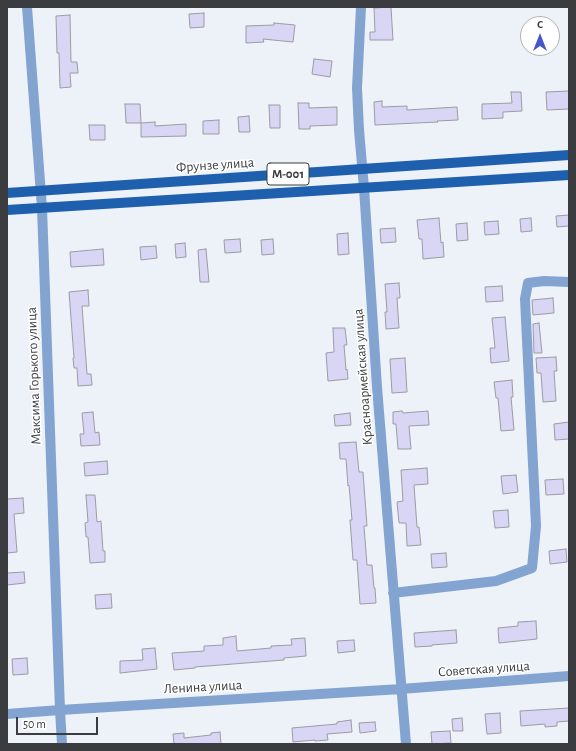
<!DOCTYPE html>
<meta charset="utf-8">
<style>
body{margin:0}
#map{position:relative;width:576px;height:751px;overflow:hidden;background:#edf2f9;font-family:"Alegreya Sans",sans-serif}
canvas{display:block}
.frame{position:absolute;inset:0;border:8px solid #3a3c3f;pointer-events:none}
.north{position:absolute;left:520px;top:16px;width:40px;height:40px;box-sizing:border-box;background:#fff;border:1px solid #b0b1b2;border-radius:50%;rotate:0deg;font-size:11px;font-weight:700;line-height:16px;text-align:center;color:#3a3c3f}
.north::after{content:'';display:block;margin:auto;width:14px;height:18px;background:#4657cb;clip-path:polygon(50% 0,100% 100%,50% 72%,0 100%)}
.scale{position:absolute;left:16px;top:717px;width:82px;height:18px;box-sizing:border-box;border:2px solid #3a3c3f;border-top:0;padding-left:5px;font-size:12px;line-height:14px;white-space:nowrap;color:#3a3c3f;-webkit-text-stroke:3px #fff;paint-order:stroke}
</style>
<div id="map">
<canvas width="576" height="751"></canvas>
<div class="frame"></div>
<div class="north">С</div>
<div class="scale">50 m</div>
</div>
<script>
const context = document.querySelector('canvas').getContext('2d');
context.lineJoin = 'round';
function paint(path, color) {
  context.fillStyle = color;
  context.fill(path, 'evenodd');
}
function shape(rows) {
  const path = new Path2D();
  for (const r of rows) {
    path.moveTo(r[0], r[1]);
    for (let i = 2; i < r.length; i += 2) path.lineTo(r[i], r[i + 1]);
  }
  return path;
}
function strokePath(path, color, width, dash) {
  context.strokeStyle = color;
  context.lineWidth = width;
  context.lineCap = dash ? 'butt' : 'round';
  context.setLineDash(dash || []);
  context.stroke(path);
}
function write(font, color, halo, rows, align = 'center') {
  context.font = font + ' "Alegreya Sans",sans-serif';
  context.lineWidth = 3;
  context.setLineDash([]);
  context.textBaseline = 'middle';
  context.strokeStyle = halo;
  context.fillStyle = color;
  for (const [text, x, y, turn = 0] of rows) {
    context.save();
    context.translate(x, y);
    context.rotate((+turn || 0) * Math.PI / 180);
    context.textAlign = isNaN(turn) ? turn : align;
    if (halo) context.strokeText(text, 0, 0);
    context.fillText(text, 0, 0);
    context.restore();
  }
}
const building = shape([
 [391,7,393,40,370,40,370,32,375,32,374,8,391,7],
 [204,13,204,27,190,28,189,14,204,13],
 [70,15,71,62,77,62,78,73,70,73,71,87,60,88,59,53,57,53,56,16,70,15],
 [274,23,295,25,293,42,263,39,264,42,246,43,246,26,274,25,274,23],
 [314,59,332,61,330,77,312,74,314,59],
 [569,91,569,109,547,110,546,92,569,91],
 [511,92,521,92,522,111,503,112,503,118,482,119,482,104,512,103,511,92],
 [382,101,382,107,407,106,407,110,457,107,458,120,437,121,438,122,375,125,374,102,382,101],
 [298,103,309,103,309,108,337,107,337,125,310,126,310,129,299,129,298,103],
 [125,104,140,104,141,123,126,123,125,104],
 [269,105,280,105,280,128,270,128,269,105],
 [249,116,250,132,239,132,238,117,249,116],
 [219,120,219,134,203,134,203,121,219,120],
 [155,122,155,126,186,124,186,136,141,137,141,123,155,122],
 [89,125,105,125,105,140,90,140,89,125],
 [569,215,569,226,557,227,556,216,569,215],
 [439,218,441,243,443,242,444,257,423,259,422,239,419,239,417,220,439,218],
 [531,218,532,231,521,232,520,219,531,218],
 [498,221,499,234,485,235,484,222,498,221],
 [467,223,468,240,457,241,456,224,467,223],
 [395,228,396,242,381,243,380,229,395,228],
 [348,233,349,254,338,255,337,234,348,233],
 [240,239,241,252,225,253,224,240,240,239],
 [273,239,274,254,262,255,261,240,273,239],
 [185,243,186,257,176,258,175,244,185,243],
 [156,246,157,258,141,260,140,247,156,246],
 [103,249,104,265,71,267,70,252,103,249],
 [206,249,209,282,200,282,198,250,206,249],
 [399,283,400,298,397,298,399,328,386,329,385,312,387,312,385,284,399,283],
 [502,286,503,301,486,302,485,287,502,286],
 [88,290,89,306,82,306,87,374,91,374,92,385,78,386,77,368,74,368,73,358,74,358,69,292,88,290],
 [553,298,554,313,533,315,532,300,553,298],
 [505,317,509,361,491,363,490,348,495,348,492,318,505,317],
 [539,323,542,353,534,353,533,324,539,323],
 [333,328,345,328,347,345,344,345,346,370,347,369,348,379,328,381,326,353,334,352,333,328],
 [556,357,557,371,554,371,556,401,543,402,541,373,537,373,536,358,556,357],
 [405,358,407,392,392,393,390,359,405,358],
 [512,380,513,397,511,397,514,430,501,431,498,398,496,398,494,382,512,380],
 [402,411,403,413,428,411,429,425,409,426,411,449,398,449,396,424,393,424,393,412,402,411],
 [93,412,95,433,99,432,100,445,81,446,80,434,84,434,82,413,93,412],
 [350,413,351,425,335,426,334,415,350,413],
 [569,422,569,439,555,440,554,424,569,422],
 [356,442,359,472,363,472,367,526,364,526,367,565,372,565,374,588,375,588,376,603,360,604,357,560,353,560,350,520,352,520,349,485,348,486,346,459,340,459,339,443,356,442],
 [107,461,108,474,85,476,84,463,107,461],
 [427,468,428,484,414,485,417,527,419,527,421,545,407,546,406,523,399,523,397,502,403,501,401,470,427,468],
 [516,475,518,492,503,494,501,476,516,475],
 [563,479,564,494,546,495,545,480,563,479],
 [86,495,95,495,97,522,101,521,103,551,105,551,105,562,90,563,88,537,86,537,85,523,88,522,86,495],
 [23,498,24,513,14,514,17,552,7,553,7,499,23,498],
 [508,510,509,527,495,528,493,511,508,510],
 [566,549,567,562,550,564,549,551,566,549],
 [446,553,447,567,432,568,431,554,446,553],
 [24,572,25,583,7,585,7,573,24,572],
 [111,594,112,608,96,609,95,595,111,594],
 [536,621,537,639,499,643,498,628,518,626,518,622,536,621],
 [456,630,457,643,432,645,432,646,415,647,414,633,456,630],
 [236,636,237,651,271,648,271,646,292,645,291,639,305,638,306,656,284,658,284,660,195,667,195,668,174,670,172,653,204,651,204,646,223,645,223,638,236,636],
 [354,640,355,651,338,653,337,641,354,640],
 [155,648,157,669,120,673,120,661,143,660,142,649,155,648],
 [27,658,28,674,13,675,12,659,27,658],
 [569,708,569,721,557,722,557,726,545,727,545,724,521,726,520,711,569,708],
 [500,713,501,733,487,734,485,714,500,713],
 [462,718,463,731,453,731,452,719,462,718],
 [351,720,352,732,327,734,328,740,315,741,315,740,293,742,292,728,337,724,337,722,351,720],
 [375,722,376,731,360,733,359,723,375,722],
 [450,731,451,743,432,744,431,732,450,731],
 [220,732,221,744,174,744,173,734,184,733,184,738,211,735,211,733,220,732]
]);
paint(building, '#d9d5f4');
strokePath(building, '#9c9ba3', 1);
strokePath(shape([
 [27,7,42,208,60,710,62,744],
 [361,7,357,88,359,130,364,188,377,387,406,744],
 [393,593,496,581,532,568,536,526,525,299,528,283,544,281,569,282],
 [7,714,60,710,401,689,569,676]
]), '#83a4d1', 10);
strokePath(shape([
 [7,193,569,155],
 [7,210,569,175]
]), '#1e60ae', 10);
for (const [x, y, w] of [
 [288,174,42]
]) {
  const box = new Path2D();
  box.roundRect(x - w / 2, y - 11, w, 22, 3);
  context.fillStyle = '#fff';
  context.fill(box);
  strokePath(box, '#3a3c3f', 1);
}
write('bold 13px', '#3a3c3f', null, [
 ["M-001",288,174]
]);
write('14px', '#3a3c3f', '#fff', [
 ["Фрунзе улица",215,165,-4],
 ["Максима Горького улица",34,376,-92],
 ["Красноармейская улица",363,377,-94],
 ["Советская улица",484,669,-4],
 ["Ленина улица",203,687,-3]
]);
</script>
